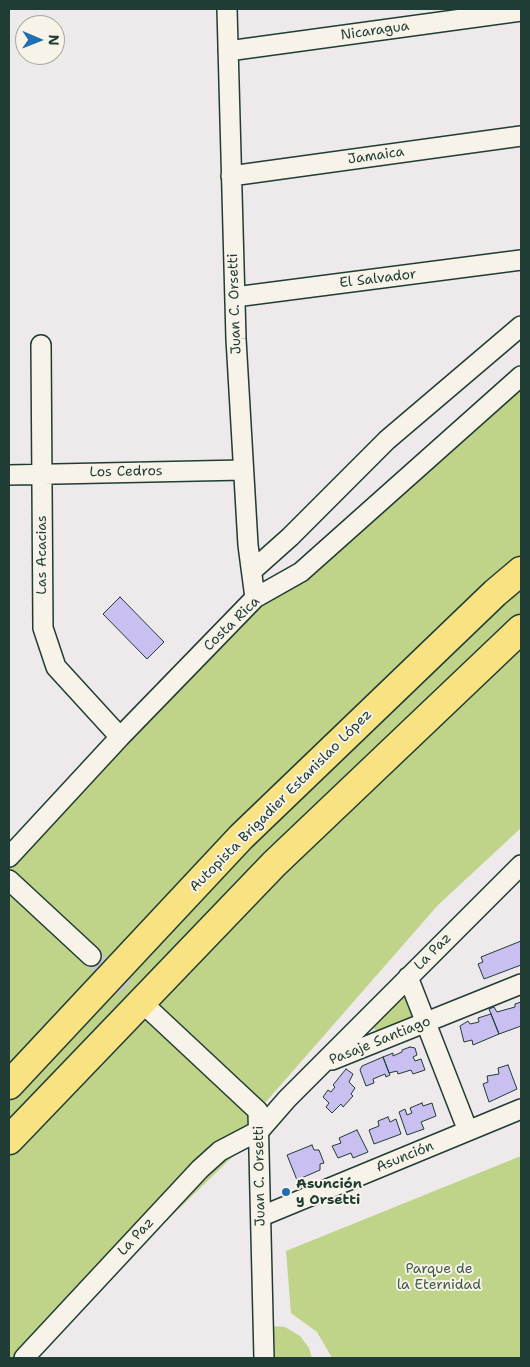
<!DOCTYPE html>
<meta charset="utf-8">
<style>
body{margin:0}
#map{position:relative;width:530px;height:1367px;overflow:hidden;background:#eee9ea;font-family:"Shantell Sans",sans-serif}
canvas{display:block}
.frame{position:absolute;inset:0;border:10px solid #1f3d34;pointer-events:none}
.north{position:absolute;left:15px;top:15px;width:50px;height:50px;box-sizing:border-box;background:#f7f3e8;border:1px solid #a1aaa0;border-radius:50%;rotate:91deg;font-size:14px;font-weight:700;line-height:20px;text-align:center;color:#1f3d34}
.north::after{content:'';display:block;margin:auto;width:18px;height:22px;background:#1f6fb2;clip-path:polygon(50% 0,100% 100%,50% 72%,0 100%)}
</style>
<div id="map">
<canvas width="530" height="1367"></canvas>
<div class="frame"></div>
<div class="north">N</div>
</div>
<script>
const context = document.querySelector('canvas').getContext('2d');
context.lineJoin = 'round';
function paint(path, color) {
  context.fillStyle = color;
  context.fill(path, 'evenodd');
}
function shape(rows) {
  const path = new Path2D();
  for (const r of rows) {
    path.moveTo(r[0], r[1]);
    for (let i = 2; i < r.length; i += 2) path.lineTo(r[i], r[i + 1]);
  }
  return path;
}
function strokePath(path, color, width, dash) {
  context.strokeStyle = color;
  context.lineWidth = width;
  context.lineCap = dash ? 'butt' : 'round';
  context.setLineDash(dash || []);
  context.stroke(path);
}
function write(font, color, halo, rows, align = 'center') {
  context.font = font + ' "Shantell Sans",sans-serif';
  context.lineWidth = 4;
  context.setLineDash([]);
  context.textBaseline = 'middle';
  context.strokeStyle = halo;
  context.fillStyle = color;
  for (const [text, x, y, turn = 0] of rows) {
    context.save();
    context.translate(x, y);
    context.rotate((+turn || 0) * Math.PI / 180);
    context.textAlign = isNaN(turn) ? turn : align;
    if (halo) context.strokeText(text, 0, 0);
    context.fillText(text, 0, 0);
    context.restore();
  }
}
paint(shape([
 [521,376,521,828,438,905,258,1111,260,1130,25,1358,9,1358,9,857,255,598],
 [401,995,406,997,413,1010,413,1016,408,1022,379,1032,374,1029,373,1025],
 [521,1156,521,1358,332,1358,317,1332,291,1313,286,1251],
 [273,1326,285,1327,300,1336,309,1348,312,1358,274,1358]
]), '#bfd389');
const building = shape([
 [120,597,164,642,147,659,103,614,120,597],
 [521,941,521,965,484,979,478,964,483,962,481,957,521,941],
 [521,1002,521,1026,499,1034,489,1009,494,1007,497,1012,515,1007,515,1004,521,1002],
 [491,1014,499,1034,473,1045,472,1040,464,1042,460,1026,468,1021,470,1024,479,1022,478,1018,491,1014],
 [410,1047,415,1048,417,1055,413,1057,415,1061,421,1059,425,1070,413,1074,411,1070,398,1074,397,1071,389,1073,383,1057,393,1053,393,1056,402,1052,402,1050,410,1047],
 [383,1057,390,1075,386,1077,385,1074,373,1079,374,1083,366,1086,360,1070,362,1066,383,1057],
 [508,1065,517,1089,489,1102,483,1084,488,1082,487,1076,499,1074,498,1068,508,1065],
 [346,1069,353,1074,349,1082,355,1088,351,1094,353,1096,343,1107,341,1104,332,1113,326,1107,329,1103,323,1097,328,1090,331,1092,335,1087,333,1085,346,1069],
 [422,1103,423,1106,432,1103,436,1116,421,1122,424,1129,407,1135,399,1112,405,1109,407,1115,412,1113,410,1108,422,1103],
 [388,1117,390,1122,396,1119,401,1134,374,1144,369,1130,379,1126,378,1121,388,1117],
 [357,1130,368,1152,353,1158,351,1153,338,1158,332,1146,341,1143,339,1138,357,1130],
 [312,1145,314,1150,319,1150,324,1163,320,1164,320,1170,297,1180,287,1155,312,1145]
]);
paint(building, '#cabff1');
strokePath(building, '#1f3d34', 1);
strokePath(shape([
 [91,956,150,1011]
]), '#c5c7c6', 19, [19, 9]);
const minor = shape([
 [227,9,236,339,248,545,255,598],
 [228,51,521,11],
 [231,176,521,136],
 [235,297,521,260],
 [41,345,43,628,56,667,120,737],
 [9,475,243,470],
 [253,570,290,537,387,440,521,326],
 [9,857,120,737,255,598,301,572,521,376],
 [9,880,91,956],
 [408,977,468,1131],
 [151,1011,258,1111,264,1358],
 [332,1060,521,984],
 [262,1216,521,1109],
 [24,1358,200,1169,220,1151,260,1130,287,1099,521,865]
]);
const highway = shape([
 [9,1085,241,837,495,593,521,571],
 [9,1140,274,864,521,629]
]);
strokePath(minor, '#1f3d34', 22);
strokePath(highway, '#1f3d34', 31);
strokePath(minor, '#f7f3e8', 19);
strokePath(highway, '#f8e281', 28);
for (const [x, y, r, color] of [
 [286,1192,5,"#1f6fb2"]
]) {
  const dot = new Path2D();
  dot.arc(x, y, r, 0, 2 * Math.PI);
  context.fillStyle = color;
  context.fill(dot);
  strokePath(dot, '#f7f3e8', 2);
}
write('14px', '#1f3d34', '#f7f3e8', [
 ["Nicaragua",375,31,-8],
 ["Jamaica",376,156,-8],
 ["El Salvador",378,279,-7],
 ["Juan C. Orsetti",235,304,-92],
 ["Los Cedros",126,472,-1],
 ["Las Acacias",42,555,-90],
 ["Costa Rica",232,624,-44],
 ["Autopista Brigadier Estanislao López",281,801,-45],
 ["La Paz",433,952,-45],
 ["Pasaje Santiago",380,1041,-22],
 ["Asunción",405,1157,-22],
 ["Juan C. Orsetti",260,1176,-91],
 ["La Paz",136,1237,-47]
]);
write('bold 14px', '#1f3d34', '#f7f3e8', [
 ["Asunción",296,1184],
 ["y Orsetti",296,1200]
], 'left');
write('14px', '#3f5b45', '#f7f3e8', [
 ["Parque de",439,1269],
 ["la Eternidad",439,1285]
]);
</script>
